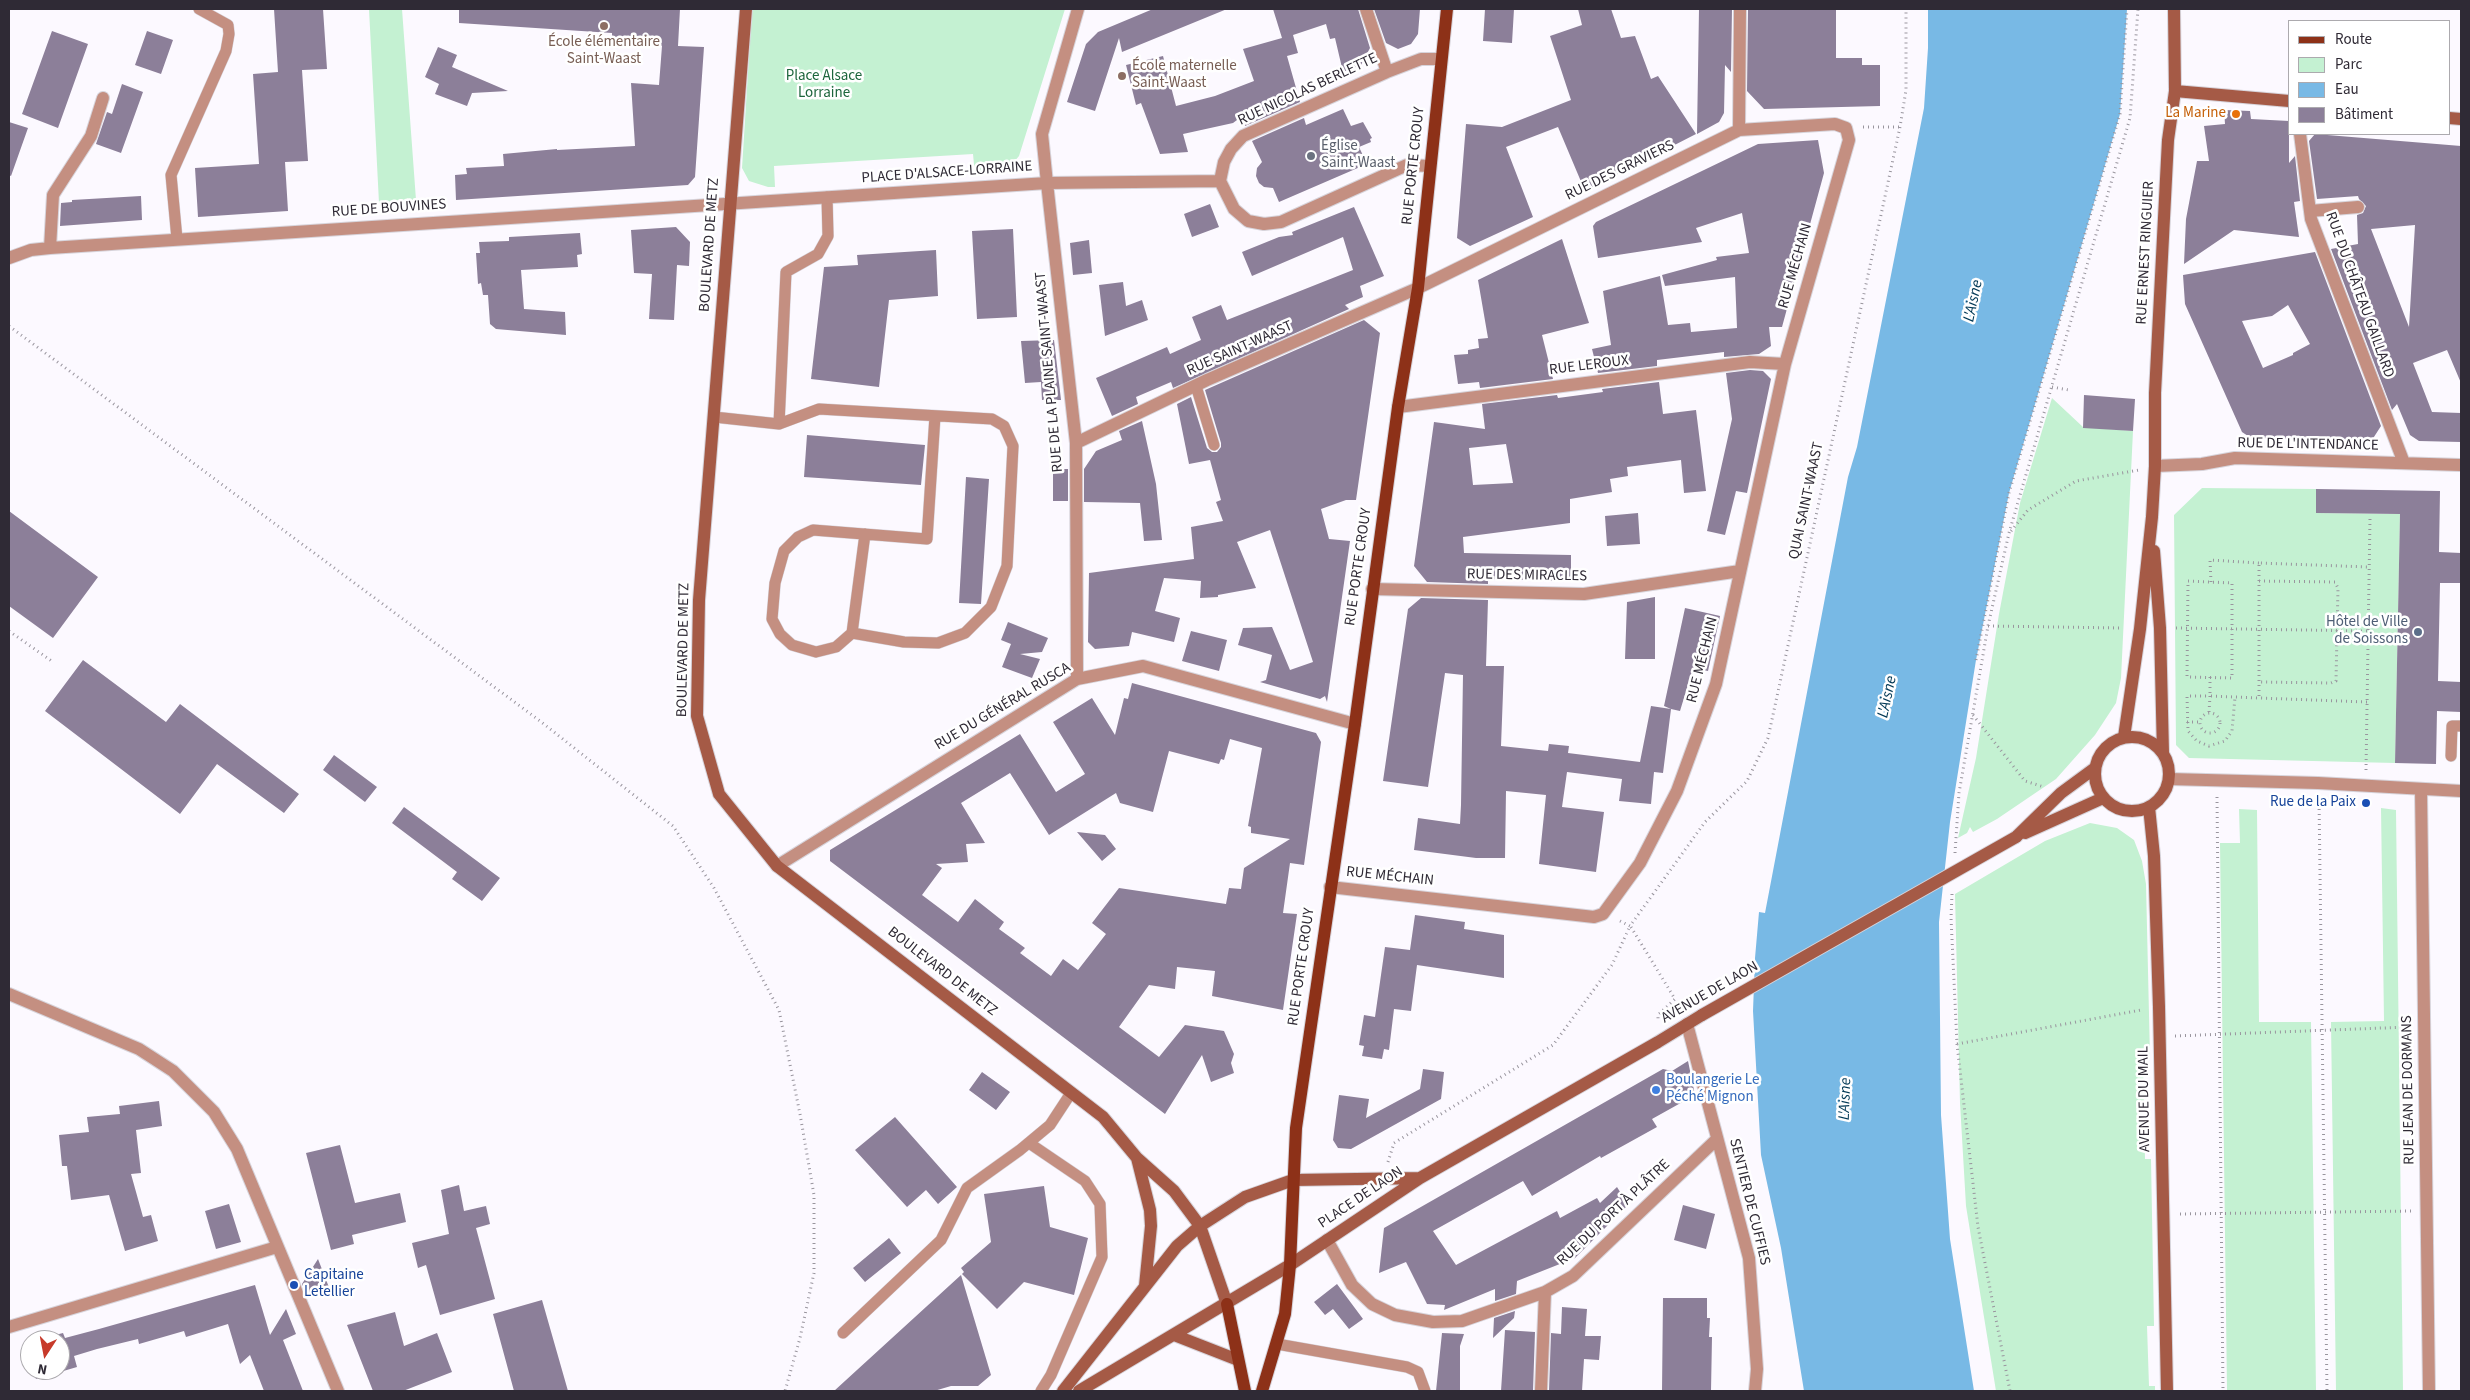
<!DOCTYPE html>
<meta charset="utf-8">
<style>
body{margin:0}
#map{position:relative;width:2470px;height:1400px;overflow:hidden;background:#fcf9ff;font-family:"Source Sans 3",sans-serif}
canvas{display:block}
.frame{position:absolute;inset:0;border:10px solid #2f2a35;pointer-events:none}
.legend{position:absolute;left:2288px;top:20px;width:162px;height:115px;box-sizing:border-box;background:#fff;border:1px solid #acaaae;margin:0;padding:6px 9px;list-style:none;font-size:15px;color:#2f2a35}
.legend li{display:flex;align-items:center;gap:10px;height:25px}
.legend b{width:25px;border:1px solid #acaaae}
.north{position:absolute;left:20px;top:1330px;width:50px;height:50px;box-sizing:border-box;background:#fff;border:1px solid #acaaae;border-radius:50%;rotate:191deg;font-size:14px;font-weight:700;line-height:20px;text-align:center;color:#2f2a35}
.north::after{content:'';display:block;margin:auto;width:18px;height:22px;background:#c73a2a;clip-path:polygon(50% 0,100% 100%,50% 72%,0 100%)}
</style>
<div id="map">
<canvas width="2470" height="1400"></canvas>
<div class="frame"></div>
<ul class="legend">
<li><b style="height:6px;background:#8d3118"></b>Route</li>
<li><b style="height:14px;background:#c4f1d2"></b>Parc</li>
<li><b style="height:14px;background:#78b9e5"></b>Eau</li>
<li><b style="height:14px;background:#8c7f99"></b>Bâtiment</li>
</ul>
<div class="north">N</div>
</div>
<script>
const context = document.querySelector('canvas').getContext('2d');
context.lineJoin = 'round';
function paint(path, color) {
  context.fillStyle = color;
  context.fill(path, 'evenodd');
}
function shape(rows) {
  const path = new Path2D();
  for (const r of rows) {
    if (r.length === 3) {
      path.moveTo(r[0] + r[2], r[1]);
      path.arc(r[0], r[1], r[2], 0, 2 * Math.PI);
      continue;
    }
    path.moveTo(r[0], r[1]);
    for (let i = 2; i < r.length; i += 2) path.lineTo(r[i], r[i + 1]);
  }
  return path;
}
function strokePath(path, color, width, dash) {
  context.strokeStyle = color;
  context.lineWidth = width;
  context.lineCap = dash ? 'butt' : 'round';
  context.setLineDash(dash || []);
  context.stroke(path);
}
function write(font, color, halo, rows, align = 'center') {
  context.font = font + ' "Source Sans 3",sans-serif';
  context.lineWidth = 5;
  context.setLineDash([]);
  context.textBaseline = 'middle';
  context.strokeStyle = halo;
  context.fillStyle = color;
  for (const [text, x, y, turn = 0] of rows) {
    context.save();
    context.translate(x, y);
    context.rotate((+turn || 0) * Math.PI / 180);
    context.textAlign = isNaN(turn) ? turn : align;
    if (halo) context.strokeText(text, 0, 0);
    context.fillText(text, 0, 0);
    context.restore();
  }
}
paint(shape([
 [369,9,402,9,416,200,379,203],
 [752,9,1065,9,1019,156,1007,170,975,175,973,154,774,166,775,187,768,187,749,181,742,168],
 [2052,398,2083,427,2133,431,2121,678,2116,703,2095,735,2056,779,1997,819,1973,832,1970,827,1967,833,1958,838,1976,758,1999,614,2020,503],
 [2202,488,2316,489,2316,513,2400,514,2395,763,2189,758,2176,745,2174,515],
 [2381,808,2396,810,2403,1391,2336,1391,2331,1022,2384,1021],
 [2239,809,2257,810,2259,1022,2311,1022,2316,1391,2227,1391,2220,843,2240,843],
 [2090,823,2117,828,2134,840,2142,861,2146,884,2150,1058,2143,1058,2145,1159,2151,1159,2154,1326,2147,1326,2149,1386,2155,1386,2155,1391,1996,1391,1966,1206,1960,1103,1955,894,2045,841]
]), '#c4f1d2');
paint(shape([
 [1928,9,2127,9,2120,114,2009,493,1976,660,1950,822,1939,922,1941,1115,1950,1239,1974,1391,1804,1391,1781,1248,1761,1155,1753,1011,1755,958,1759,912,1765,913,1848,477,1857,447,1924,108,1928,48]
]), '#78b9e5');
paint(shape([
 [274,9,323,9,327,69,302,70,308,161,285,162,288,211,198,217,195,168,259,164,253,74,278,72],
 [459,9,680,9,678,46,704,47,695,177,688,185,456,200,455,175,467,174,466,168,504,166,503,154,557,149,557,150,635,146,631,83,659,85,662,46,621,43,622,39,612,38,612,33,459,23],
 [1153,9,1227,9,1122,52,1119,38,1095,111,1067,102,1086,44,1098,32],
 [1273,9,1358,9,1370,48,1361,65,1343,72,1335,38,1330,39,1326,24,1293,35,1298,53,1287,56,1300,102,1245,126,1241,117,1233,123,1183,134,1188,152,1160,154,1141,103,1136,105,1126,65,1163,56,1176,106,1215,96,1254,81,1243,49,1282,38],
 [1374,9,1420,9,1418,34,1411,44,1398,49,1386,43],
 [1485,9,1514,9,1512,43,1483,41],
 [1578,9,1611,9,1621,38,1635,36,1651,79,1658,76,1696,134,1585,191,1558,127,1506,147,1533,217,1470,246,1457,238,1466,124,1502,127,1571,100,1550,36,1582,25],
 [1699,9,1732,9,1731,72,1725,65,1724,113,1719,122,1697,134],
 [1748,9,1836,9,1836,58,1862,58,1862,65,1880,65,1880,106,1764,109,1747,91],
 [52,31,88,44,58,128,22,114],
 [147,31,173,40,161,74,135,65],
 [438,47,457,55,452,67,508,91,472,93,467,106,435,94,439,84,425,77],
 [122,84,143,92,121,153,96,144,107,112,112,114],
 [1343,109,1351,126,1363,122,1372,138,1370,139,1371,142,1359,147,1367,164,1279,202,1273,188,1264,187,1259,183,1256,176,1257,168,1262,162,1252,141,1304,118,1306,125],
 [2224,110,2250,111,2251,119,2289,121,2289,163,2295,156,2300,201,2294,202,2299,237,2234,230,2184,264,2186,219,2197,161,2209,161,2204,126,2225,124],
 [9,122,28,128,11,176,9,175],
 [2315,134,2461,146,2461,383,2447,350,2413,363,2432,412,2461,413,2461,442,2419,441,2410,435,2397,404,2392,410,2331,249,2358,244,2357,215,2363,213,2366,206,2359,199,2358,196,2317,199,2309,141],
 [2415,225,2409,327,2371,229],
 [1818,140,1824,173,1782,327,1769,327,1771,346,1759,354,1724,357,1724,352,1657,360,1657,366,1598,373,1592,349,1611,345,1603,291,1660,276,1668,325,1690,323,1691,332,1737,328,1735,277,1665,286,1662,275,1717,260,1716,257,1749,253,1742,213,1696,228,1702,242,1598,258,1593,226,1596,222,1758,144],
 [141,196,142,220,60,226,61,203,72,202,72,200],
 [1210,204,1219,227,1192,237,1184,214],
 [1354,207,1384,276,1360,286,1363,297,1345,305,1349,309,1173,388,1171,382,1136,397,1138,404,1112,416,1096,378,1167,347,1170,354,1201,340,1192,317,1221,305,1227,320,1353,270,1343,237,1252,276,1242,252,1279,237,1293,235,1292,232],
 [676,227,690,242,689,266,677,265,674,320,649,319,652,274,634,273,631,230],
 [1013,229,1017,317,977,319,972,231],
 [580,233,582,254,577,255,578,267,521,270,524,309,565,312,566,335,496,329,490,324,488,295,483,295,481,283,478,284,476,253,480,253,479,242,509,241,509,237],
 [1562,239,1589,323,1542,335,1553,379,1480,388,1479,382,1458,384,1454,355,1468,354,1468,350,1479,348,1478,339,1488,338,1478,280],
 [1089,240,1092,273,1073,275,1070,243],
 [936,250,938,296,889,300,879,387,811,379,824,267,858,265,857,255],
 [2315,252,2381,426,2372,440,2251,438,2242,432,2185,304,2183,275],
 [2288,305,2310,344,2293,353,2293,355,2263,368,2242,321,2272,316],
 [1123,282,1126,306,1142,300,1148,320,1105,336,1099,285],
 [1364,320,1380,333,1356,500,1346,500,1321,509,1329,539,1350,541,1327,702,1325,696,1320,699,1260,682,1266,680,1272,655,1238,645,1243,628,1272,627,1290,670,1313,662,1270,530,1237,542,1256,588,1218,595,1218,597,1200,598,1201,581,1164,578,1155,611,1180,618,1174,642,1132,632,1129,646,1095,649,1088,642,1089,573,1194,559,1191,527,1223,521,1216,502,1221,500,1210,460,1189,464,1177,404,1191,397,1207,448,1212,452,1217,452,1221,447,1221,443,1205,390],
 [1054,340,1061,400,1042,400,1041,382,1025,383,1021,341],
 [1750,370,1763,371,1771,379,1747,493,1736,491,1725,535,1707,531,1732,419,1726,373],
 [1659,382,1663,414,1696,410,1706,491,1684,493,1681,460,1627,467,1628,476,1610,479,1612,492,1570,499,1570,523,1463,537,1464,553,1571,555,1571,581,1488,579,1488,584,1427,582,1414,566,1434,422,1485,429,1482,404,1557,395,1558,398,1603,392,1602,389],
 [1506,444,1513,483,1473,485,1469,448],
 [2084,395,2135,399,2133,431,2083,428],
 [1142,421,1156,484,1162,540,1144,541,1140,503,1084,502,1084,469,1096,451,1122,440,1119,431],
 [807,435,925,445,921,485,804,477],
 [1053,469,1068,469,1068,501,1053,501],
 [966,477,989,479,981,604,959,603],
 [2316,489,2440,491,2439,552,2461,553,2461,583,2440,583,2438,681,2461,682,2461,712,2437,711,2436,764,2395,763,2400,514,2316,513],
 [9,511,98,577,53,638,9,606],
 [1638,513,1640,544,1607,546,1605,516],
 [1655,597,1655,659,1625,659,1627,602],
 [1421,598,1488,600,1486,666,1504,666,1501,746,1548,751,1549,744,1569,746,1568,753,1640,762,1651,706,1671,709,1664,706,1685,608,1720,616,1708,671,1693,668,1680,711,1671,709,1663,773,1654,772,1651,804,1619,801,1622,779,1567,772,1562,807,1604,812,1596,872,1539,864,1546,795,1506,791,1505,858,1476,858,1414,850,1418,818,1460,824,1461,805,1463,675,1445,673,1428,787,1383,781,1408,609],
 [1008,622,1048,638,1042,652,1020,654,1040,659,1032,678,1002,667,1011,644,1001,640],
 [1191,631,1227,640,1219,671,1182,661],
 [83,660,166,722,180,704,299,794,284,813,217,764,180,814,45,711],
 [1132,683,1316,733,1321,742,1304,865,1290,863,1283,913,1297,914,1283,1010,1212,996,1215,971,1177,967,1175,989,1149,985,1119,1027,1159,1057,1185,1025,1224,1031,1234,1054,1231,1063,1234,1073,1211,1082,1202,1055,1165,1114,830,861,830,850,1020,734,1056,792,1085,774,1053,722,1092,698,1115,735,1124,698,1128,699],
 [1230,739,1262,748,1248,826,1251,827,1251,833,1290,839,1244,868,1241,889,1229,888,1226,904,1119,888,1092,923,1106,934,1078,970,1063,959,1051,976,1020,953,1025,948,999,929,1004,922,975,899,958,922,922,895,942,868,936,864,968,862,966,844,985,843,961,803,1010,773,1049,835,1116,793,1120,803,1153,812,1169,751,1219,764,1221,759,1224,760],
 [334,755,377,787,365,802,323,770],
 [404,807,500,878,482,901,452,879,457,872,392,823],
 [1077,832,1105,835,1116,849,1102,861],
 [1415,915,1465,922,1464,929,1504,935,1504,978,1417,965,1411,1011,1394,1009,1389,1050,1384,1049,1382,1059,1362,1056,1364,1046,1359,1045,1364,1015,1375,1017,1385,947,1410,950],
 [1688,1061,1695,1095,1652,1119,1657,1127,1601,1158,1600,1156,1532,1196,1523,1181,1433,1231,1456,1265,1557,1211,1560,1218,1597,1198,1600,1203,1617,1187,1628,1205,1575,1258,1517,1281,1516,1294,1495,1301,1495,1289,1444,1310,1445,1305,1427,1304,1406,1262,1379,1273,1384,1228,1663,1069,1672,1071],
 [1423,1069,1444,1072,1441,1099,1351,1149,1338,1148,1333,1140,1339,1095,1369,1099,1366,1118,1420,1089],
 [982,1072,1010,1092,996,1110,969,1090],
 [159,1101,162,1126,136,1130,141,1173,131,1174,143,1217,151,1215,158,1241,125,1251,109,1195,71,1200,67,1166,62,1166,59,1135,89,1132,87,1117,120,1114,119,1106],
 [895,1117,957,1187,938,1204,926,1190,907,1207,855,1150],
 [340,1145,355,1203,400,1193,406,1222,352,1235,354,1244,331,1250,306,1153],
 [459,1185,464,1211,486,1206,490,1224,476,1228,495,1299,440,1315,426,1265,418,1268,412,1243,449,1234,441,1190],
 [1044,1186,1050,1227,1088,1238,1074,1295,1024,1282,997,1309,962,1274,964,1272,961,1268,991,1242,984,1194],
 [229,1204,241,1242,216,1249,205,1211],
 [1683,1205,1715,1214,1706,1249,1674,1240],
 [889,1238,901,1253,865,1282,853,1268],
 [318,1259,330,1290,307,1295,302,1284],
 [961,1275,991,1375,978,1386,951,1386,934,1391,834,1391],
 [1337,1284,1363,1319,1349,1329,1333,1309,1325,1315,1314,1302],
 [255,1285,270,1335,286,1309,296,1334,283,1340,303,1391,264,1391,250,1355,240,1364,228,1324,186,1337,184,1331,139,1344,138,1339,97,1349,74,1356,77,1367,36,1379,33,1370,60,1370,60,1340,40,1339,63,1333,65,1338,99,1329],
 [1663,1298,1707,1298,1707,1318,1710,1318,1709,1337,1712,1337,1711,1391,1662,1391],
 [542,1300,568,1391,514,1391,493,1314],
 [1562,1307,1587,1309,1585,1336,1601,1336,1599,1360,1584,1359,1582,1391,1549,1391,1551,1333,1561,1334],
 [1515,1311,1514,1318,1493,1338,1494,1318],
 [395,1312,404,1346,437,1333,452,1372,403,1391,373,1391,347,1325],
 [1505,1330,1535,1332,1533,1391,1501,1391],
 [1442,1333,1464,1334,1460,1346,1460,1391,1436,1391]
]), '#8c7f99');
const lane = shape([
 [177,239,171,175,226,51,229,34,228,25,199,9],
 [1196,386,1214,445],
 [714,417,779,424,819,409,992,419,1004,426,1013,446,1007,566,991,607,965,633,938,643,904,642,852,633,836,647,816,652,792,645,780,634,772,619,775,583,784,551,798,537,813,530,927,539,935,416],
 [779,424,786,272,818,254,828,236,827,197],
 [852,633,865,534],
 [2451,756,2452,726,2461,726],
 [1029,1143,1085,1181,1100,1204,1102,1257,1051,1375,1041,1391],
 [843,1333,941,1240,967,1188,1020,1150,1050,1125,1071,1093],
 [1277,1344,1407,1367,1418,1372,1425,1391]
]);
const street = shape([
 [1366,9,1387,72],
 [1739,130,1740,9],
 [2300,134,2311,219,2404,463],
 [1430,166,1407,165,1281,222,1264,224,1248,221,1234,209,1220,181,1224,162,1231,149,1243,136,1387,72,1421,59,1440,59],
 [2310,211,2358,207],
 [50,248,53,195,91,136,103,98],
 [9,258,31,250,50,248,1047,183,1042,134,1078,9],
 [1398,407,1750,362,1785,364],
 [1076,443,1207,380,1418,288,1739,130,1835,124,1846,128,1849,140,1785,364,1716,684,1677,791,1640,863,1603,914,1594,917,1330,887],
 [2155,466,2202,464,2235,458,2461,465],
 [1372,589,1584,594,1740,571],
 [1077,679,1076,443,1047,183,1220,181],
 [2169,779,2318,783,2461,791],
 [2421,789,2429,1391],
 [777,866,1077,679,1143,666,1355,724],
 [9,994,139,1049,173,1071,214,1112,237,1149,338,1391],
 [1687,1024,1749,1258,1757,1369,1755,1391],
 [1327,1240,1352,1285,1372,1304,1395,1315,1433,1322,1462,1321,1545,1292,1573,1276,1717,1139],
 [9,1327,277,1247],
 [1541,1391,1545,1292]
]);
const secondary = shape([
 [746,9,699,600,697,716,719,794,777,866,1103,1117,1137,1158,1174,1191,1200,1226,1227,1304],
 [2175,91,2289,101],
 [2449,118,2461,119],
 [2154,551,2160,628,2163,753],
 [2124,737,2140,629,2152,517,2155,466,2155,393,2168,140,2175,91,2174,9],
 [2132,774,37],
 [2149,807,2154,856,2159,1007,2167,1391],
 [2025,833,2103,798],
 [2016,837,2061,793,2095,768],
 [1137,1158,1150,1210,1151,1226,1145,1286],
 [1174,1335,1238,1360],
 [1063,1391,1177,1246,1200,1226,1245,1197,1293,1180,1419,1178],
 [1079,1391,1290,1265,1420,1178,1658,1042,1702,1015]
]);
const primary = shape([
 [1227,1304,1245,1391],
 [1262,1391,1285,1314,1290,1265,1296,1128,1355,724,1398,407,1418,288,1447,9]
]);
strokePath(lane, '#d7d4db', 12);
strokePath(street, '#d7d4db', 14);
strokePath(secondary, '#d7d4db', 14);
strokePath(primary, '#d7d4db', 14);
strokePath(shape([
 [1863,127,1900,127],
 [9,326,540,721,673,826,714,888,779,1010,800,1114,814,1195,814,1273,800,1338,785,1391],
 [2052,387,2069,390],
 [2011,531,2028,510,2076,481,2139,470],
 [2188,581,2232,583,2232,678,2187,677,2188,581],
 [2259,581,2335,582,2338,588,2336,681,2331,683,2259,682],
 [2211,582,2210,560,2259,563],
 [1988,626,2122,628],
 [2176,628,2368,631],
 [9,631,53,662],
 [1976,660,2009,493,2120,114,2127,9],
 [2210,677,2210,696,2259,698],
 [2367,702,2259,698,2259,563,2369,567],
 [2209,712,2210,696,2187,696,2188,731,2197,741,2209,746,2225,741,2232,731,2235,697],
 [2210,723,10],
 [1973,715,2025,781,2044,787],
 [2187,722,2199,722],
 [2366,770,2370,518],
 [2217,797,2223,1391],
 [2319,799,2327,1391],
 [1955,853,1959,793,1988,626,2009,533,2130,118,2138,9],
 [1952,894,1951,918,1957,1044,1978,1227,2010,1391],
 [1620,921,1630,926,1705,822,1747,781,1768,738,1900,127,1906,90,1906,9],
 [1631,927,1675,999,1658,1015,1658,1021],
 [2175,1036,2409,1027],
 [1957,1044,2141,1010],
 [1388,1162,1394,1143,1553,1045,1612,965,1630,926],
 [2180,1214,2411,1211]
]), '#99959e', 3, [1, 4]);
strokePath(lane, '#c48f81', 11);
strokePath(street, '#c48f81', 12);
strokePath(secondary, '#a55a46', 12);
strokePath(primary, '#8d3118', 12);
const secondaryBridge = shape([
 [1702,1015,2016,837]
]);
strokePath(secondaryBridge, '#d7d4db', 14, []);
strokePath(secondaryBridge, '#a55a46', 12);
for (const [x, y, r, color] of [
 [604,26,5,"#8d6e63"],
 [1122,76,5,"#8d6e63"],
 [2236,114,5,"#e8710a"],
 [1311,156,5,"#6b7280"],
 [2418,632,5,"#5c6f8a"],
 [2366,803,5,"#1a4fb4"],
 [1656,1090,5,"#3f7fe0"],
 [294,1285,5,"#1a4fb4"]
]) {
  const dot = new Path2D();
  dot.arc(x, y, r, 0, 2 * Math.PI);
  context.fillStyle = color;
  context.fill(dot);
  strokePath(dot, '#fff', 2);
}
write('15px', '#785e54', '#fff', [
 ["École élémentaire",604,43],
 ["Saint-Waast",604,60],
 ["École maternelle",1132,67,"left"],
 ["Saint-Waast",1132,84,"left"]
]);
write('15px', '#1c653c', '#fff', [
 ["Place Alsace",824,77],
 ["Lorraine",824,94]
]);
write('15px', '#2f2a35', '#fff', [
 ["RUE NICOLAS BERLETTE",1308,90,-25],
 ["RUE PORTE CROUY",1414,166,-84],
 ["RUE DES GRAVIERS",1620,171,-26],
 ["PLACE D'ALSACE-LORRAINE",947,173,-4],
 ["RUE DE BOUVINES",389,209,-4],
 ["BOULEVARD DE METZ",710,245,-86],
 ["RUE ERNEST RINGUIER",2146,253,-87],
 ["RUE MÉCHAIN",1796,266,-74],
 ["RUE DU CHÂTEAU GAILLARD",2359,295,70],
 ["RUE SAINT-WAAST",1240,349,-24],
 ["RUE LEROUX",1589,366,-7],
 ["RUE DE LA PLAINE SAINT-WAAST",1050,372,-95],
 ["RUE DE L'INTENDANCE",2308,445,1],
 ["QUAI SAINT-WAAST",1807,501,-78],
 ["RUE PORTE CROUY",1359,567,-82],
 ["RUE DES MIRACLES",1527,576,1],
 ["BOULEVARD DE METZ",684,650,-89],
 ["RUE MÉCHAIN",1703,660,-76],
 ["RUE DU GÉNÉRAL RUSCA",1003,707,-31],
 ["RUE MÉCHAIN",1390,877,6],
 ["RUE PORTE CROUY",1302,967,-82],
 ["BOULEVARD DE METZ",942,972,38],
 ["AVENUE DE LAON",1710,993,-30],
 ["RUE JEAN DE DORMANS",2409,1090,-91],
 ["AVENUE DU MAIL",2145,1099,-91],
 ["PLACE DE LAON",1361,1198,-34],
 ["SENTIER DE CUFFIES",1749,1202,76],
 ["RUE DU PORT À PLÂTRE",1614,1213,-43]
]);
write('15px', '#c56008', '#fff', [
 ["La Marine",2226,114]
], 'right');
write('15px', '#5b616d', '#fff', [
 ["Église",1321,147],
 ["Saint-Waast",1321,164]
], 'left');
write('15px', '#4e5e75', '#fff', [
 ["Hôtel de Ville",2408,623],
 ["de Soissons",2408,640]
], 'right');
write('15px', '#164399', '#fff', [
 ["Rue de la Paix",2356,803],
 ["Capitaine",304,1276,"left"],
 ["Letellier",304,1293,"left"]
], 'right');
write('15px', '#366cbe', '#fff', [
 ["Boulangerie Le",1666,1081],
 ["Péché Mignon",1666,1098]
], 'left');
write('italic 16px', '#003855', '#fff', [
 ["L'Aisne",1974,301,-78],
 ["L'Aisne",1888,697,-78],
 ["L'Aisne",1846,1099,-88]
]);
</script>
